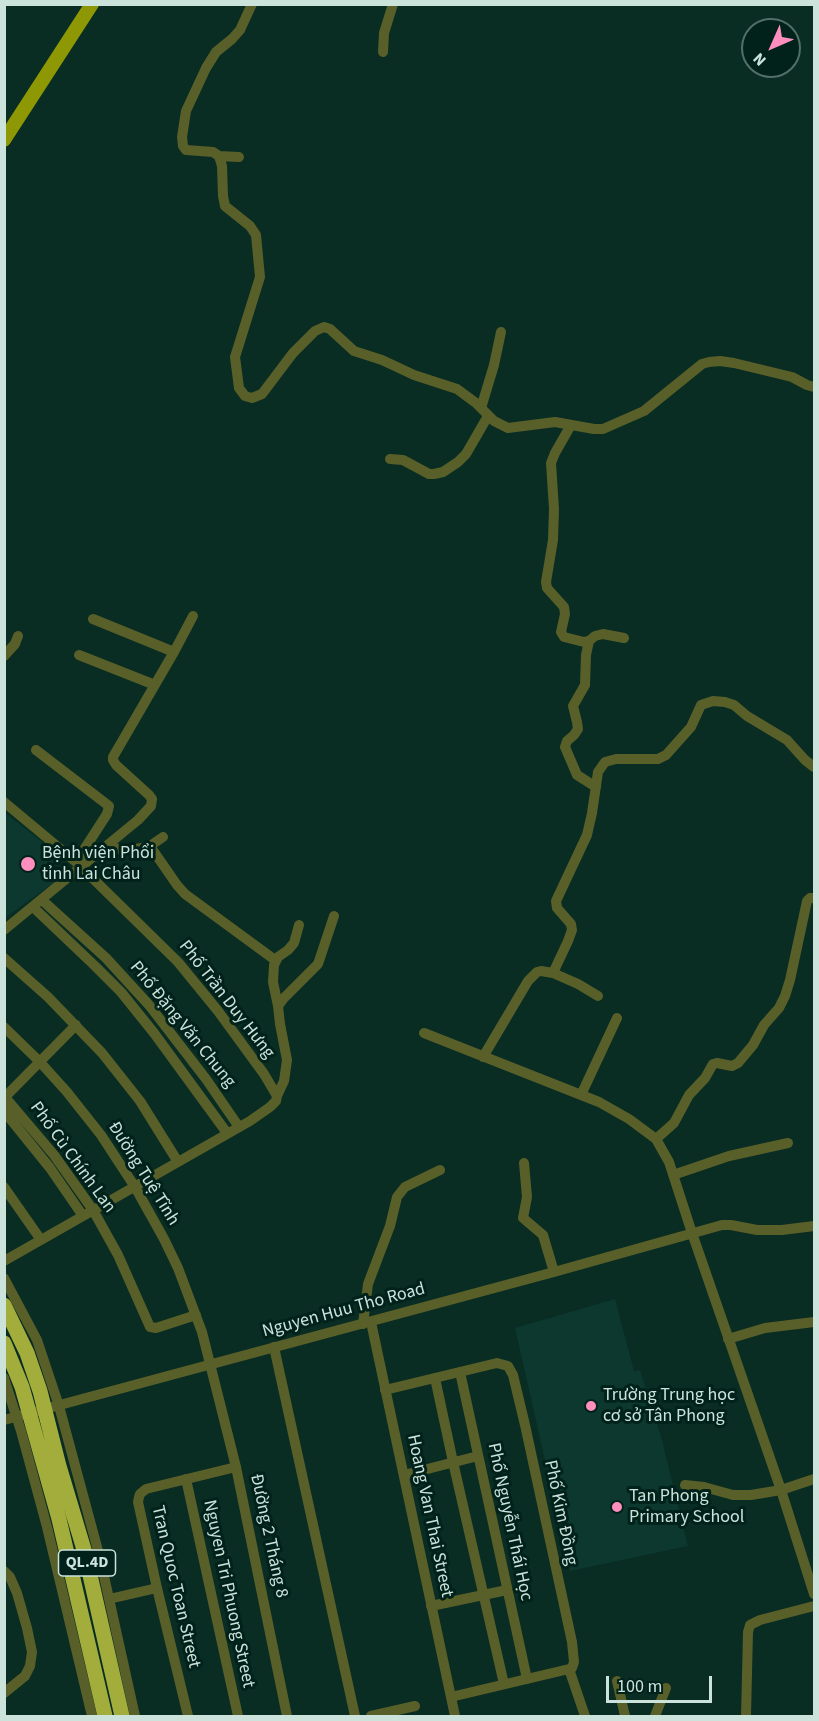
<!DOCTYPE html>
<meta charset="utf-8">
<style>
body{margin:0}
#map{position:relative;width:819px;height:1721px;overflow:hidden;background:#092c23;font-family:"Source Sans 3",sans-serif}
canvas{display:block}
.frame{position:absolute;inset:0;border:6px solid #cce3dc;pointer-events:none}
.north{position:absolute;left:741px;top:18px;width:60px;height:60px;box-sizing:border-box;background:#00221a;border:2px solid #526f68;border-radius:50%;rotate:225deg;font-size:16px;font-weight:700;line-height:24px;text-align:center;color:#cce3dc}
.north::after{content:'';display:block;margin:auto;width:21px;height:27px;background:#fe8ebd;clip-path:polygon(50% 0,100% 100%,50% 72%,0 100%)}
.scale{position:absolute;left:606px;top:1676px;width:106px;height:27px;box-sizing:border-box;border:3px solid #cce3dc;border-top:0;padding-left:8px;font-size:18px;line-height:21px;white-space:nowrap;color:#cce3dc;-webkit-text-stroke:4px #00221a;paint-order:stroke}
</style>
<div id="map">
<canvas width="819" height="1721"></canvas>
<div class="frame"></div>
<div class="north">N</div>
<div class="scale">100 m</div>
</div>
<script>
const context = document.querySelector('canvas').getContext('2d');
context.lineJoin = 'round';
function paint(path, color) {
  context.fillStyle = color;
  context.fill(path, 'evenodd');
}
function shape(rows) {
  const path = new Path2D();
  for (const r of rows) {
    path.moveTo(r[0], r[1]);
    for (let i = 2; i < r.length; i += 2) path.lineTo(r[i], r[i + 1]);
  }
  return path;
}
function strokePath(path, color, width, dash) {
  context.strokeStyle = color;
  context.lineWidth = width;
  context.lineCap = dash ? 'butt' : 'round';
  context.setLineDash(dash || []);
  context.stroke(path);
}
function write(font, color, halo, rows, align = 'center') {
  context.font = font + ' "Source Sans 3",sans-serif';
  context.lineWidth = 6;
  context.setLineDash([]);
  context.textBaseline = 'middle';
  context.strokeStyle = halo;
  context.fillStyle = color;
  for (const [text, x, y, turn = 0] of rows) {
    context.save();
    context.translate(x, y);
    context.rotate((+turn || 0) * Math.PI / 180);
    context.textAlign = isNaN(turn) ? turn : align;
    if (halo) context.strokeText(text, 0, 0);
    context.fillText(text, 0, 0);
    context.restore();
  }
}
paint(shape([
 [4,812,59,855,45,872,56,881,5,918],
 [615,1299,634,1371,640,1370,662,1440,688,1546,570,1571,515,1328]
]), '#0c382f');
strokePath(shape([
 [252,4,240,30,232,39,216,52,206,68,186,111,182,137,183,146,186,150,213,152,219,156,222,166,223,196,225,206,250,226,256,235,260,277,235,357,239,388,245,396,252,398,262,394,293,353,315,331,324,327,330,329,354,351,382,360,414,375,457,389,476,403,494,421,508,428,555,422,594,429,603,429,644,411,702,364,709,362,720,361,734,363,792,377,807,385,814,387],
 [383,52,384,33,393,4],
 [219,156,239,157],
 [481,408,494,365,501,332],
 [571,425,555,453,551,463,554,509,553,540,546,582,547,588,564,607,565,614,561,632,564,637,584,642,589,641,595,636,603,634,624,638],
 [390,459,403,460,429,474,434,474,443,472,458,462,466,454,488,416],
 [93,619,174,652],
 [589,641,586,655,585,685,573,706,577,722,578,729,574,735,567,741,565,747,577,775,596,787],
 [79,655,155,685],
 [4,656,15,644,18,636],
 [36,750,109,806,107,814,76,862],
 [4,802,76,862,178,962,218,1011,264,1074,277,1096,276,1101,270,1107,250,1121,4,1261],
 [150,846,177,885,185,894,275,960],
 [105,847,125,850,142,848,150,846,163,837],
 [42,900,106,958,149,1005,206,1079,239,1127],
 [33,907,95,966,121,992,154,1033,227,1133],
 [4,930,138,820,151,806,152,799,149,795,116,765,113,760,113,757,174,652,193,616],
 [4,958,48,997,102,1053,140,1101,178,1162],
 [553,973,568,941,572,930,571,924,557,908,556,901,587,835,592,813,598,772,605,762,616,759,658,759,666,755,691,727,701,705,713,701,725,702,734,705,747,716,787,740,805,760,814,767],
 [278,1006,273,982,274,965,278,957,288,950,294,943,299,925],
 [4,1027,40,1062,67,1092,101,1135,135,1187,164,1239,178,1268,202,1332,236,1467,287,1716],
 [424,1033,599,1102,629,1119,656,1139,669,1162,692,1233,781,1490,814,1594],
 [483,1057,528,981,537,972,541,971,553,973,578,984,598,996],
 [581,1095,617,1018],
 [4,1096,54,1155,93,1210,118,1255,150,1327,156,1328,196,1315],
 [277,1096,284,1081,287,1060,280,1024,278,1006,283,999,318,964,334,916],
 [4,1098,76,1025],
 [4,1111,50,1168,83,1216],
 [656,1139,674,1123,689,1095,705,1078,713,1064,717,1063,732,1066,738,1063,753,1045,764,1025,779,1008,785,996,790,980,807,901,810,898,814,898],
 [524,1163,527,1197,523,1218,543,1235,554,1272],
 [673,1175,729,1156,788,1143],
 [4,1187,41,1240],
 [4,1278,37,1340,59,1406,100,1558,135,1716],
 [371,1322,455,1716],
 [363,1324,368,1284,390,1226,397,1197,405,1187,440,1170],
 [728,1339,765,1328,814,1322],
 [274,1347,355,1716],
 [460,1372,527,1679],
 [4,1378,21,1431,47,1527,92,1716],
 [435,1378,453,1462,504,1684],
 [385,1390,497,1363,508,1366,513,1375,525,1425,572,1642,574,1662,572,1668,569,1669,451,1697],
 [4,1420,554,1272,722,1225,731,1225,757,1230,782,1230,814,1226],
 [404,1475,478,1456],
 [186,1479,238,1716],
 [685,1485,704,1487,733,1495,751,1495,781,1490,814,1479],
 [4,1571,10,1577,17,1593,27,1628,32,1652,30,1666,25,1676,4,1693],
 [109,1599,157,1588],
 [431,1606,507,1590],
 [569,1669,585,1716],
 [617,1681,625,1716],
 [188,1716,157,1588,138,1502,139,1497,140,1494,146,1489,236,1467],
 [371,1716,415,1706],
 [655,1716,666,1688],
 [746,1716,748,1632,750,1625,760,1620,814,1606]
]), '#595f29', 10);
strokePath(shape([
 [4,140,92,4]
]), '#8e9805', 14);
strokePath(shape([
 [4,1305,27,1353,40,1391,59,1466,85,1553,122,1716],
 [4,1343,22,1387,59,1519,105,1716]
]), '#a2ad3b', 15);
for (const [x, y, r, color] of [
 [28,864,8,"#fe8ebd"],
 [591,1406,6,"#fe8ebd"],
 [617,1507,6,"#fe8ebd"]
]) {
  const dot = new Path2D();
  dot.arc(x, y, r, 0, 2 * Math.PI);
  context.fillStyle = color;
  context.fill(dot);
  strokePath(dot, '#00221a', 2);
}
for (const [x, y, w] of [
 [87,1563,57]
]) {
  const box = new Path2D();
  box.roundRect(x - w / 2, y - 13, w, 26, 4.5);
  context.fillStyle = '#00221a';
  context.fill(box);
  strokePath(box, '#cce3dc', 1.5);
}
write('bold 16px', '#cce3dc', null, [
 ["QL.4D",87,1563]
]);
write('18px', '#cce3dc', '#00221a', [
 ["Bệnh viện Phổi",42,854],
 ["tỉnh Lai Châu",42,875],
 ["Trường Trung học",603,1396],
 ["cơ sở Tân Phong",603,1417],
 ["Tan Phong",629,1497],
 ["Primary School",629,1518]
], 'left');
write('18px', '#cce3dc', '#00221a', [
 ["Phố Trần Duy Hưng",226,1000,52],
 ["Phố Đặng Văn Chung",182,1025,51],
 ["Phố Cù Chính Lan",72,1158,54],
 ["Đường Tuệ Tĩnh",143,1174,58],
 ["Nguyen Huu Tho Road",344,1311,-15],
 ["Phố Kim Đồng",560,1513,78],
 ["Hoang Van Thai Street",429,1516,78],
 ["Phố Nguyễn Thái Học",509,1522,78],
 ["Đường 2 Tháng 8",268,1536,78],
 ["Tran Quoc Toan Street",175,1587,77],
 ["Nguyen Tri Phuong Street",228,1594,78]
]);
</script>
